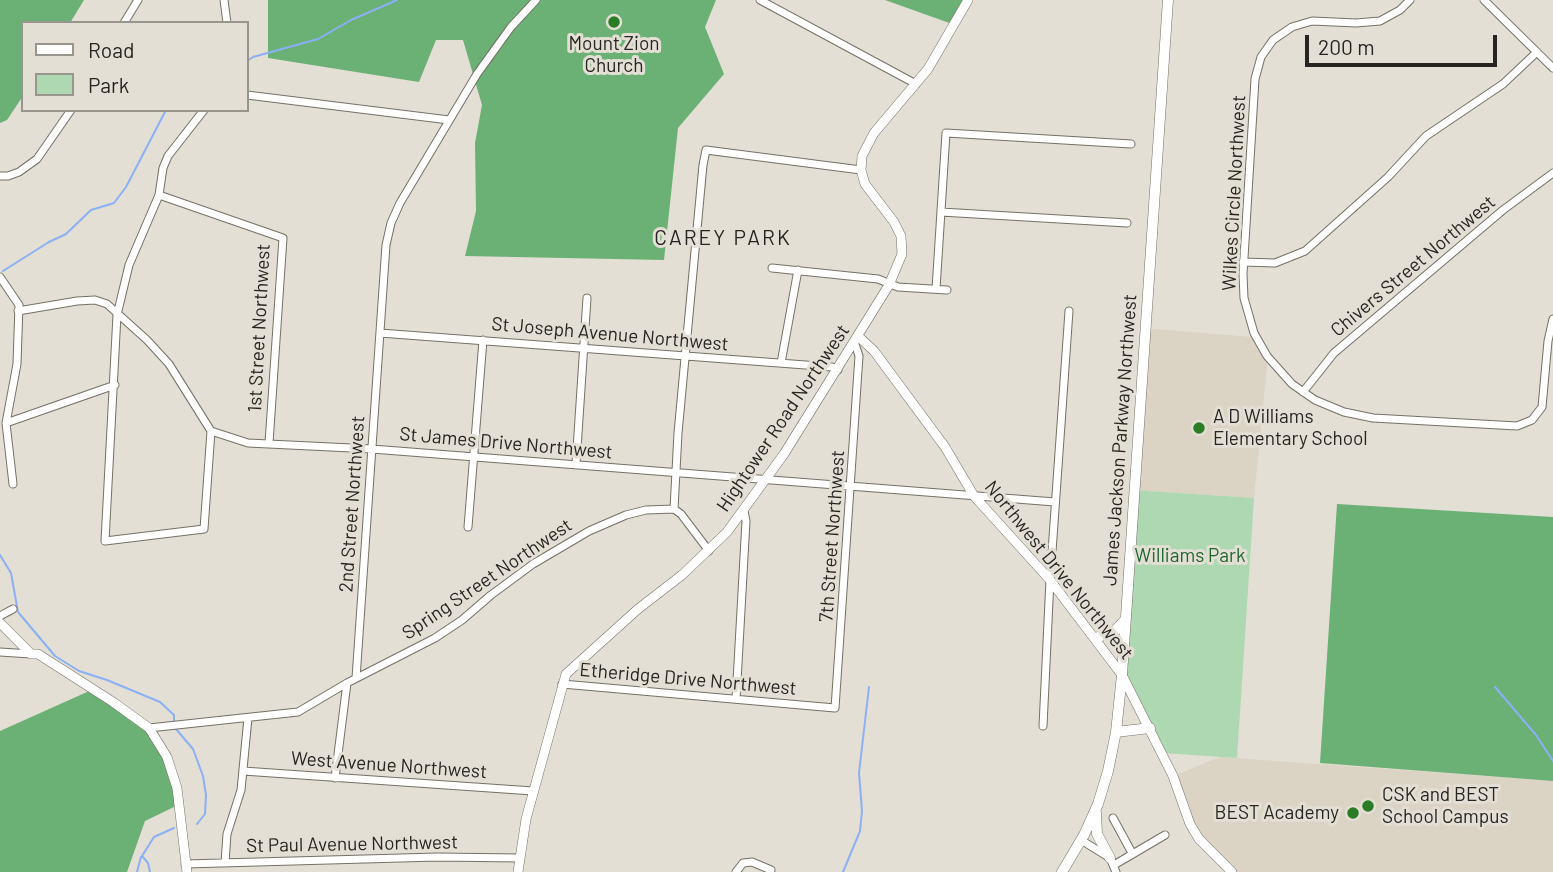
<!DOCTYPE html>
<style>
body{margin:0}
#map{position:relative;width:1553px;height:872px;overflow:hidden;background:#e3dfd4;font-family:Barlow,sans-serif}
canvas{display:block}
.legend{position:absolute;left:21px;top:21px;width:228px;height:91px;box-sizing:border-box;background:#e3dfd4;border:2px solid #98958c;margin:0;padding:9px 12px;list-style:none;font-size:21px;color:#272521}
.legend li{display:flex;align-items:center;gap:14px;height:35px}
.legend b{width:35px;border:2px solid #98958c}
.scale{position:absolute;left:1305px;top:35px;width:192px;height:32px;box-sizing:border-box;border:4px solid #272521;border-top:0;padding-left:9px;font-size:21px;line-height:24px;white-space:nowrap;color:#272521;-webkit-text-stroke:5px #e3dfd4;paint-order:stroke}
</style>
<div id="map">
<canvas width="1553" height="872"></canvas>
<ul class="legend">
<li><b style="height:9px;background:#fff"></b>Road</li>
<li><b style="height:19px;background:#add8b1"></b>Park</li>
</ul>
<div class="scale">200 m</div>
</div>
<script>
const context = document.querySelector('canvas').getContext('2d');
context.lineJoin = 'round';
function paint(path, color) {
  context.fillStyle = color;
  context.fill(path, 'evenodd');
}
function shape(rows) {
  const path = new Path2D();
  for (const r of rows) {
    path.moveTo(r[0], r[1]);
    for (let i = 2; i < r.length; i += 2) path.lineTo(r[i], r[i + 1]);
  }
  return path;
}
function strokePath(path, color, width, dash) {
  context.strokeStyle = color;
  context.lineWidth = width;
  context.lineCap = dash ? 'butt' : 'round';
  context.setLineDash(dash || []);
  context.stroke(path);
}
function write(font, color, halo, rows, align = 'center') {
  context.font = font + ' Barlow,sans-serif';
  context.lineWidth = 6;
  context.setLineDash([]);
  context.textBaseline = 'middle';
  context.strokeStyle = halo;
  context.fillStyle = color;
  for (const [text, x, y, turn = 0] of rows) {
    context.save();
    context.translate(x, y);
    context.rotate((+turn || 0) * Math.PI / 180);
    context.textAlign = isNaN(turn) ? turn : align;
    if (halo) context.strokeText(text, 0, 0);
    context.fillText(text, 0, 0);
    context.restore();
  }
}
paint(shape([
 [1142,328,1252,337,1267,365,1254,498,1132,490],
 [1220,757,1553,781,1553,872,1232,872,1199,839,1173,776]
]), '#dbd3c3');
paint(shape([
 [1132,490,1254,498,1237,758,1163,753,1123,676]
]), '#add8b1');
paint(shape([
 [0,0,84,0,70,23,23,23,23,96,7,120,0,123],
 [268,0,716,0,705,27,724,74,678,128,664,260,465,256,476,211,475,143,482,105,463,40,436,40,419,82,268,58],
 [885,0,967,0,955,25],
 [1337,504,1553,517,1553,781,1320,763],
 [96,688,148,724,167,761,178,805,145,821,127,872,0,872,0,731]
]), '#6bb075');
strokePath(shape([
 [247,61,253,57,318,39,351,20,397,0],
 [3,271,49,242,66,234,91,210,114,203,126,187,166,110],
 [0,555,11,573,18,612,55,656,79,671,107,680,160,702,174,715,174,724],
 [1495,687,1536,735,1553,761],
 [176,729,193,749,203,776,206,795,205,814,197,824],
 [137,872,141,857],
 [150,872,148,863,142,856,154,837,174,828],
 [843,872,860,831,862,811,859,773,869,687]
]), '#8bb0f6', 2);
const minor = shape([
 [224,0,227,23],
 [760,0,916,84],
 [1410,0,1400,10,1380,21,1356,23,1312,21,1292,27,1273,40,1261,57,1255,79,1243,274,1244,298,1254,333,1267,356,1292,384,1315,400,1344,412,1373,418,1517,426,1532,420,1542,407,1548,341,1553,319],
 [1484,0,1553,68],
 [124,23,138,0],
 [247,95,449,120],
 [204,110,168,156,163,168,159,195,129,265,117,315,105,541,204,529,211,431],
 [0,176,8,176,19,172,37,159,71,110],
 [159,195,283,238,269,443],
 [941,212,1127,223],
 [1243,262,1275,263,1305,251,1388,177,1426,136,1503,84,1537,52],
 [772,268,878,279,898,287,947,290],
 [0,277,19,305,17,364,6,423,13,484],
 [936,289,946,133,1131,144],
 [18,311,77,301,95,300,107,304,147,340,169,364,211,431,248,443,372,449,1055,502],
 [380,333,832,367,838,370],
 [781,363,798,270],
 [1303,392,1334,353,1503,210,1553,173],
 [6,423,115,385],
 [576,464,587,298],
 [674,509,678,433,703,165,706,150,861,170],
 [468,527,483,340],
 [0,616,13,609],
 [0,652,31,654],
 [356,678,386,245,391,223,400,203,477,74,511,27,536,0],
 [562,684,835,708,859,356,855,344],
 [736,699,746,521,744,511],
 [1043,726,1050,580,1069,311],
 [149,728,298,712,347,683,435,638,462,620,491,595,533,564,589,531,626,515,646,510,674,509,681,514,709,551],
 [243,771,533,791],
 [335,778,347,683],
 [1113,818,1132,853],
 [1081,840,1110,858,1116,872],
 [225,863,227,834,241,790,248,718],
 [185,864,437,857,520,858],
 [1114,865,1165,835],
 [736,872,743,863,752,862,771,870]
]);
const tertiary = shape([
 [859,337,874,351,945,447,974,496,1050,580,1122,675,1173,776,1190,824,1199,839,1232,872],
 [0,623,31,654,38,654,113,702,149,728,167,757,177,788,187,872],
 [518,872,526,819,566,674,638,609,682,575,727,532,784,454,889,285,902,254,901,236,894,222,865,184,861,170,862,156,874,133,928,69,968,0]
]);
const secondary = shape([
 [1095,638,1114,632,1125,620],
 [1116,732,1150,728],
 [1096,813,1097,834,1110,858],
 [1062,872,1084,835,1098,804,1108,771,1116,732,1122,675,1168,0]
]);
strokePath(minor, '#757167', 9);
strokePath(tertiary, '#757167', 10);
strokePath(secondary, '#757167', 11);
strokePath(minor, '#fff', 7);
strokePath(tertiary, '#fff', 9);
strokePath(secondary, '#fff', 10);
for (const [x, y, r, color] of [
 [614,22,7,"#2b7c27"],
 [1199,428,7,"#2b7c27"],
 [1368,806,7,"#2b7c27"],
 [1353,813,7,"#2b7c27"]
]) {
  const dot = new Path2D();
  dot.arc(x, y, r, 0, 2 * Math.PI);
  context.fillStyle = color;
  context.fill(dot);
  strokePath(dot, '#e3dfd4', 2.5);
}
write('19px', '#272521', '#e3dfd4', [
 ["Mount Zion",614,44,"center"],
 ["Church",614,66,"center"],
 ["A D Williams",1213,417],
 ["Elementary School",1213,439],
 ["CSK and BEST",1382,795],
 ["School Campus",1382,817],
 ["BEST Academy",1339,813,"right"]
], 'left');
write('19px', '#272521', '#e3dfd4', [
 ["Wilkes Circle Northwest",1234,193,-87],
 ["Chivers Street Northwest",1413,266,-40],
 ["1st Street Northwest",259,328,-87],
 ["St Joseph Avenue Northwest",610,334,5],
 ["Hightower Road Northwest",783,418,-56],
 ["James Jackson Parkway Northwest",1120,440,-86],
 ["St James Drive Northwest",506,443,5],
 ["2nd Street Northwest",352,504,-86],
 ["7th Street Northwest",832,536,-86],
 ["Northwest Drive Northwest",1059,570,51],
 ["Spring Street Northwest",487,579,-34],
 ["Etheridge Drive Northwest",688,679,5],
 ["West Avenue Northwest",389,765,4],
 ["St Paul Avenue Northwest",352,844,-1]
]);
write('19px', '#1d662e', '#e3dfd4', [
 ["Williams Park",1190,556]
]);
context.letterSpacing = '2px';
write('21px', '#272521', '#e3dfd4', [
 ["CAREY PARK",723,238]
]);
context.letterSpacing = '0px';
</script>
